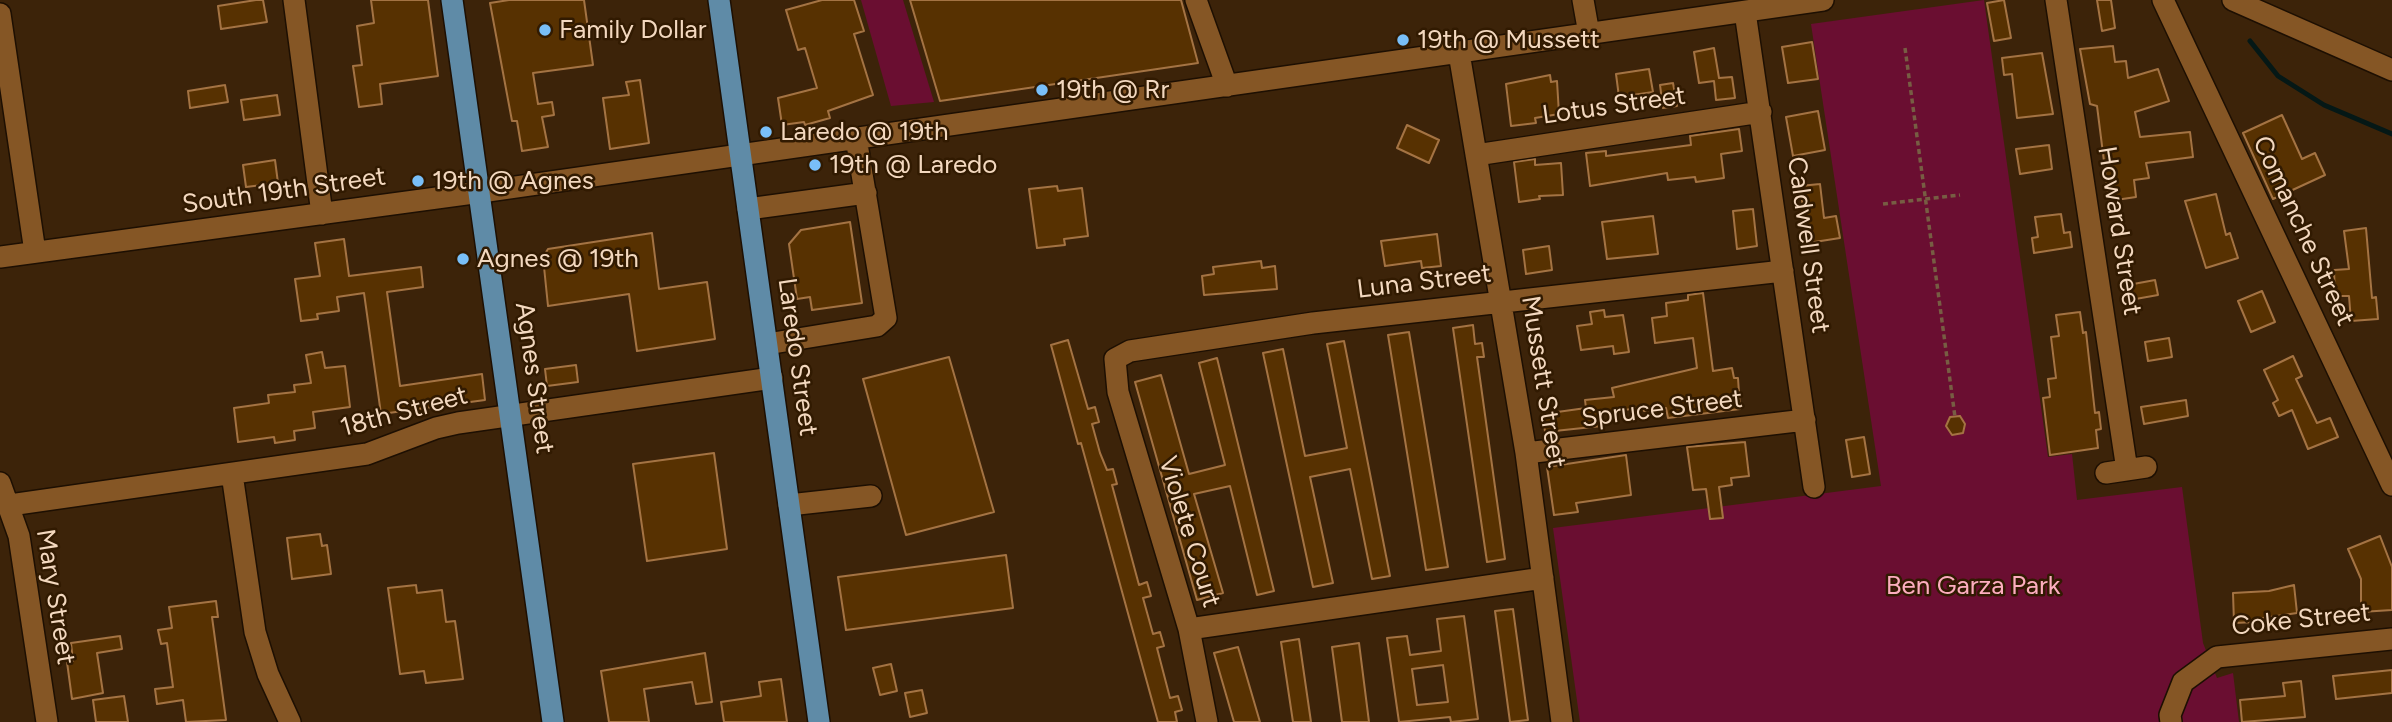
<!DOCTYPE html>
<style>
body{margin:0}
canvas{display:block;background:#3c2309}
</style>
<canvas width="2392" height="722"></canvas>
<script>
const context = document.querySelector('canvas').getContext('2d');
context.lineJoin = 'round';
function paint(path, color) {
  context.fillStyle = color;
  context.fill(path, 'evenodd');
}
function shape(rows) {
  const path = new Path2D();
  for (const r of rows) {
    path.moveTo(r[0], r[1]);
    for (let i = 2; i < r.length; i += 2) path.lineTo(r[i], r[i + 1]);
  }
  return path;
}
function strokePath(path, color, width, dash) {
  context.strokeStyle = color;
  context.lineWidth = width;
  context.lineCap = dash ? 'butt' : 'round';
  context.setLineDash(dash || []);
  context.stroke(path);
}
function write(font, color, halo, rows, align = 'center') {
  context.font = font + ' Figtree,sans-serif';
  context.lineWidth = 5;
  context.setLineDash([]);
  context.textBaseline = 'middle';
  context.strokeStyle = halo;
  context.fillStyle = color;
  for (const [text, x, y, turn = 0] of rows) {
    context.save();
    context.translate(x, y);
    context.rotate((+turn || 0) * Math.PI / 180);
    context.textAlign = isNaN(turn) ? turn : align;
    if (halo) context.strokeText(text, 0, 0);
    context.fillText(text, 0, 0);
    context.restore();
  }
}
paint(shape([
 [861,0,903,0,934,102,891,106],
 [1984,0,2048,457,2072,454,2077,500,2182,487,2203,643,2217,678,2233,673,2239,722,1580,722,1553,528,1881,486,1811,24]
]), '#6a0e31');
strokePath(shape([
 [2250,41,2278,76,2324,105,2392,134]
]), '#051816', 5);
const building = shape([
 [256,0,263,0,267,22,221,29,218,6,256,0],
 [371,0,428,0,438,76,380,84,382,104,359,107,353,66,362,65,357,26,374,23,371,0],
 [509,0,584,0,593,65,533,73,538,104,552,102,554,115,542,117,548,147,522,151,517,121,512,121,490,3,509,0],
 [822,0,854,0,864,31,854,34,873,95,828,111,830,118,805,125,804,122,782,125,778,98,817,88,805,48,798,50,786,10,822,0],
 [910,0,1181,0,1198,63,940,101,910,0],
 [2004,0,2011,38,1994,41,1987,3,2004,0],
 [2097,0,2111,0,2115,28,2102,31,2097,0],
 [1812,42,1818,79,1788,83,1782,47,1812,42],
 [2113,46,2115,62,2126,61,2128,78,2158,69,2169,101,2135,112,2140,137,2190,132,2193,157,2146,163,2149,178,2134,180,2136,197,2109,201,2097,106,2090,104,2080,49,2113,46],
 [1714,48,1719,78,1732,77,1735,98,1716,100,1714,81,1699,83,1694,52,1714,48],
 [2042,53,2053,114,2017,118,2012,74,2004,75,2002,58,2042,53],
 [1649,69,1653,92,1619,97,1616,74,1649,69],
 [1550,75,1551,82,1557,81,1559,114,1535,118,1536,123,1511,126,1506,84,1550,75],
 [640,80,649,143,610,149,603,98,629,95,626,82,640,80],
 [1673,83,1677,106,1663,108,1660,85,1673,83],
 [225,85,228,102,190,108,188,91,225,85],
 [277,95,280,115,244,120,241,100,277,95],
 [1818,111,1825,150,1793,156,1786,117,1818,111],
 [2282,115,2302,159,2315,153,2325,175,2273,199,2243,133,2282,115],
 [1407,125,1439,140,1429,163,1397,148,1407,125],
 [1739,129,1742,151,1721,154,1724,178,1696,182,1695,177,1668,180,1667,173,1590,186,1586,153,1606,151,1606,156,1691,145,1690,136,1739,129],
 [2049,145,2052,169,2020,174,2016,149,2049,145],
 [1535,159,1535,165,1561,163,1563,195,1539,196,1540,199,1519,202,1514,162,1535,159],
 [275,160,278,183,246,187,243,165,275,160],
 [1820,184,1824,218,1836,216,1840,238,1808,243,1800,186,1820,184],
 [1057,186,1058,191,1082,188,1088,236,1064,239,1065,245,1037,248,1029,189,1057,186],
 [2216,194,2226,235,2230,233,2238,258,2206,268,2185,201,2216,194],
 [1753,209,1757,246,1737,249,1733,211,1753,209],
 [2061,214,2064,233,2070,232,2072,247,2034,253,2032,238,2038,237,2035,217,2061,214],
 [1653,216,1658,254,1607,259,1602,222,1653,216],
 [850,222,862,303,812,310,810,297,797,299,789,244,801,230,850,222],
 [2366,228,2372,298,2376,297,2378,319,2351,321,2349,296,2335,296,2334,270,2349,269,2344,231,2366,228],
 [652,233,659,289,707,282,715,339,637,351,629,294,548,306,543,257,548,249,652,233],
 [1437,234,1441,266,1422,268,1421,261,1385,266,1381,241,1437,234],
 [344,239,349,276,421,267,423,287,387,292,400,386,482,374,485,400,381,414,364,293,337,297,339,311,317,314,318,319,301,321,295,279,320,276,315,243,344,239],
 [1549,246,1552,270,1526,274,1523,250,1549,246],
 [1261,261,1262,268,1275,266,1277,289,1204,295,1202,276,1214,274,1213,267,1261,261],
 [2155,280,2158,295,2130,300,2128,285,2155,280],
 [2262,291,2275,322,2251,332,2238,301,2262,291],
 [1703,293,1713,371,1732,368,1734,378,1738,378,1740,409,1668,418,1666,408,1644,411,1643,407,1600,414,1602,426,1545,432,1543,414,1586,408,1585,400,1614,397,1612,388,1697,368,1693,338,1655,343,1652,318,1667,316,1666,303,1688,300,1688,295,1703,293],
 [1604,310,1605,317,1623,315,1629,352,1614,354,1613,346,1581,350,1577,326,1592,324,1590,312,1604,310],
 [2080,312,2083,333,2086,332,2095,413,2099,412,2101,429,2096,430,2098,448,2050,455,2043,398,2050,397,2048,379,2056,378,2051,337,2059,336,2056,315,2080,312],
 [1473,325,1475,344,1482,343,1484,357,1477,357,1505,559,1487,562,1453,328,1473,325],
 [1409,332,1448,567,1426,570,1388,335,1409,332],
 [2169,338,2172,357,2148,361,2145,342,2169,338],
 [1068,340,1088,409,1095,407,1099,422,1092,424,1100,453,1107,470,1113,469,1117,484,1112,485,1139,585,1147,582,1151,596,1143,598,1153,634,1160,632,1164,646,1157,648,1170,698,1178,696,1182,710,1175,712,1177,722,1158,722,1081,443,1078,444,1051,345,1068,340],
 [1344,341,1390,576,1372,579,1350,469,1310,477,1333,583,1313,587,1263,353,1283,349,1305,456,1347,448,1327,344,1344,341],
 [322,352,325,368,345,366,350,407,313,412,315,428,294,431,295,440,275,443,274,437,238,442,234,408,269,403,268,395,295,392,294,385,311,383,306,355,322,352],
 [2293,356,2302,376,2296,379,2317,423,2330,418,2338,437,2308,449,2292,410,2279,416,2273,403,2278,400,2264,370,2293,356],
 [949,357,994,512,906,535,863,379,949,357],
 [1217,358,1274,591,1257,595,1230,486,1194,494,1223,593,1197,600,1135,382,1161,375,1189,474,1225,465,1199,363,1217,358],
 [576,365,578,382,547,386,545,369,576,365],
 [2186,400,2188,416,2144,424,2141,407,2186,400],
 [1960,416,1965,424,1963,433,1952,435,1946,426,1950,417,1960,416],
 [1864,437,1870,474,1852,477,1846,440,1864,437],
 [1745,442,1749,476,1731,478,1732,485,1719,487,1723,518,1710,519,1706,489,1693,490,1687,447,1745,442],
 [714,453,727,549,647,561,633,464,714,453],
 [1626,455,1631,495,1576,503,1578,512,1554,515,1547,467,1626,455],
 [320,534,322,546,327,545,331,574,292,579,287,538,320,534],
 [2380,536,2392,567,2392,610,2361,612,2361,579,2348,549,2380,536],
 [1006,555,1013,608,846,630,838,577,1006,555],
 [416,585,417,593,442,590,446,622,455,621,463,679,426,683,424,671,400,674,388,588,416,585],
 [2294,585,2297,613,2256,619,2256,622,2234,623,2233,593,2269,591,2294,585],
 [216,601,218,617,212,617,226,720,186,722,183,700,157,704,155,689,173,687,167,643,161,644,158,630,172,628,169,607,216,601],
 [1513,609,1528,720,1510,722,1495,611,1513,609],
 [1464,616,1478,719,1451,722,1450,717,1399,722,1387,638,1407,636,1410,655,1441,651,1437,619,1464,616],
 [1443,665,1448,702,1417,705,1412,669,1443,665],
 [120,636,122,649,97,653,103,693,72,699,67,662,73,661,71,643,120,636],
 [1299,639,1311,722,1293,722,1281,642,1299,639],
 [1359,643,1369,722,1342,722,1332,647,1359,643],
 [1238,647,1260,722,1234,722,1214,653,1238,647],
 [705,653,712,702,696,704,692,682,644,689,649,722,609,722,601,671,705,653],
 [891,664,897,691,880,695,873,668,891,664],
 [2392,670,2392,693,2336,699,2333,676,2392,670],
 [781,679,787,722,724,722,721,702,761,696,759,682,781,679],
 [2301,681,2305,717,2242,722,2240,700,2285,696,2283,683,2301,681],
 [922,690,927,713,910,717,905,693,922,690],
 [124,696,128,722,96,722,93,700,124,696]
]);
paint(building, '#573101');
strokePath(building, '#a47343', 2);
const minor = shape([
 [294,0,322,214],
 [1196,0,1227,86],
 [1583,0,1589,34],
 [2056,0,2127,470],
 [2163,0,2392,485],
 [2233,0,2392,70],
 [1745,12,1814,487],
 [0,14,35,252],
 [1459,53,1526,453,1562,722],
 [1476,155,1761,112],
 [748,209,866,193],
 [0,257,481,192,1823,0],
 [767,344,877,326,886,318,856,138],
 [1526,453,1805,420],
 [2106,473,2146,467],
 [232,474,255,632,268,674,290,722],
 [0,483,19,536,47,722],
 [10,505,367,454,436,428,458,423,772,378],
 [789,505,871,496],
 [1189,629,1543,578],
 [1207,722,1189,629,1118,392,1115,359,1130,351,1313,323,1783,271],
 [2171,722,2170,715,2183,682,2217,657,2392,639]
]);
const major = shape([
 [452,0,553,722],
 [719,0,819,722]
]);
strokePath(minor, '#1d0f02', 24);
strokePath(major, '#1d0f02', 24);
strokePath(shape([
 [1905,48,1955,417],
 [1883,204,1960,195]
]), '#775d43', 3.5, [5, 3.5]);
strokePath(minor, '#855625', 21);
strokePath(major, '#5f8ba7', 21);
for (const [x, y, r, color] of [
 [545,30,7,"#79bff8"],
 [1403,40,7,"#79bff8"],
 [1042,90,7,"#79bff8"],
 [766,132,7,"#79bff8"],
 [815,165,7,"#79bff8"],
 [418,181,7,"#79bff8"],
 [463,259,7,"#79bff8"]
]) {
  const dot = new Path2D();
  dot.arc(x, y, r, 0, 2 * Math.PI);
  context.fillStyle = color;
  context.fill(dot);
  strokePath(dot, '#311a01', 2.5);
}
write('26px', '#f3d8bf', '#311a01', [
 ["Family Dollar",559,30],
 ["19th @ Mussett",1417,40],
 ["19th @ Rr",1056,90],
 ["Laredo @ 19th",780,132],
 ["19th @ Laredo",829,165],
 ["19th @ Agnes",432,181],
 ["Agnes @ 19th",477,259]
], 'left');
write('26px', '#f3d8bf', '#311a01', [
 ["Lotus Street",1614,106,-8],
 ["South 19th Street",284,191,-8],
 ["Howard Street",2119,231,81],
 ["Comanche Street",2303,231,65],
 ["Caldwell Street",1808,245,82],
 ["Luna Street",1424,282,-7],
 ["Laredo Street",797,357,82],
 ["Agnes Street",534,378,82],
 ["Mussett Street",1543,382,81],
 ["Spruce Street",1662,409,-7],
 ["18th Street",404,412,-15],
 ["Violete Court",1189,532,73],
 ["Mary Street",55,597,81],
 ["Coke Street",2301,620,-6]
]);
write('26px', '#fdadbf', '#311a01', [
 ["Ben Garza Park",1973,586]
]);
</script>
